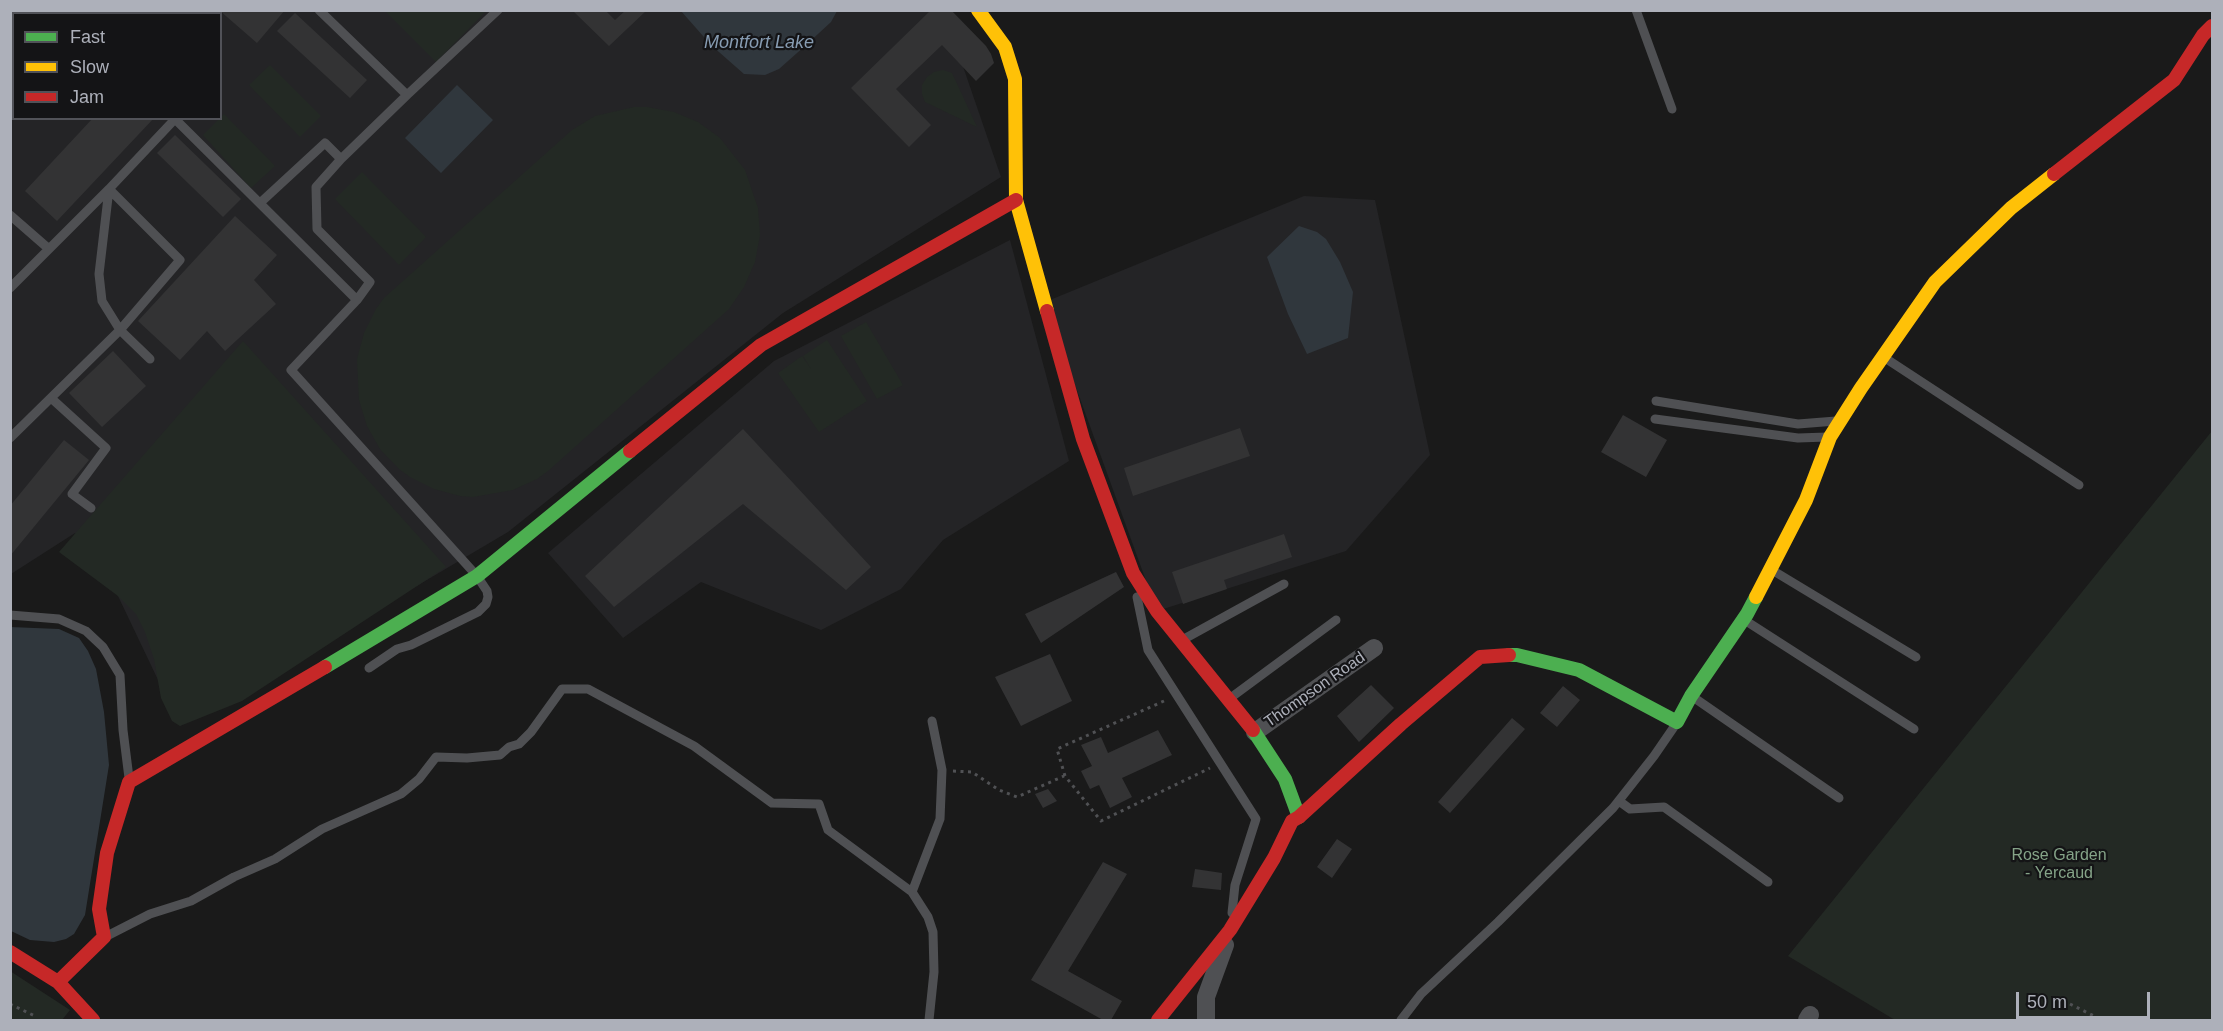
<!DOCTYPE html>
<style>
body{margin:0}
#map{position:relative;width:2223px;height:1031px;overflow:hidden;background:#1a1a1a;font-family:Helvetica,sans-serif}
canvas{display:block}
.frame{position:absolute;inset:0;border:12px solid #adb0ba;pointer-events:none}
.legend{position:absolute;left:12px;top:12px;width:210px;height:108px;box-sizing:border-box;background:#141416;border:2px solid #515258;margin:0;padding:8px 10px;list-style:none;font-size:18px;color:#adb0ba}
.legend li{display:flex;align-items:center;gap:12px;height:30px}
.legend b{width:30px;border:2px solid #515258}
.scale{position:absolute;left:2016px;top:992px;width:134px;height:27px;box-sizing:border-box;border:3px solid #adb0ba;border-top:0;padding-left:8px;font-size:18px;line-height:21px;white-space:nowrap;color:#adb0ba;-webkit-text-stroke:4px #141416;paint-order:stroke}
</style>
<div id="map">
<canvas width="2223" height="1031"></canvas>
<div class="frame"></div>
<ul class="legend">
<li><b style="height:8px;background:#4caf50"></b>Fast</li>
<li><b style="height:8px;background:#ffc107"></b>Slow</li>
<li><b style="height:8px;background:#c62828"></b>Jam</li>
</ul>
<div class="scale">50 m</div>
</div>
<script>
const context = document.querySelector('canvas').getContext('2d');
context.lineJoin = 'round';
function paint(path, color) {
  context.fillStyle = color;
  context.fill(path, 'evenodd');
}
function shape(rows) {
  const path = new Path2D();
  for (const r of rows) {
    path.moveTo(r[0], r[1]);
    for (let i = 2; i < r.length; i += 2) path.lineTo(r[i], r[i + 1]);
  }
  return path;
}
function strokePath(path, color, width, dash) {
  context.strokeStyle = color;
  context.lineWidth = width;
  context.lineCap = dash ? 'butt' : 'round';
  context.setLineDash(dash || []);
  context.stroke(path);
}
function write(font, color, halo, rows, align = 'center') {
  context.font = font + ' Helvetica,sans-serif';
  context.lineWidth = 4.5;
  context.setLineDash([]);
  context.textBaseline = 'middle';
  context.strokeStyle = halo;
  context.fillStyle = color;
  for (const [text, x, y, turn = 0] of rows) {
    context.save();
    context.translate(x, y);
    context.rotate((+turn || 0) * Math.PI / 180);
    context.textAlign = isNaN(turn) ? turn : align;
    if (halo) context.strokeText(text, 0, 0);
    context.fillText(text, 0, 0);
    context.restore();
  }
}
paint(shape([
 [11,11,944,11,1001,177,783,313,508,532,180,726,118,596,75,533,11,574],
 [14,14,220,14,220,118,14,118],
 [1304,196,1375,200,1430,455,1346,551,1157,611,1045,302],
 [1010,240,1069,461,943,540,901,589,821,630,701,582,623,638,548,553,774,361]
]), '#242426');
paint(shape([
 [385,11,486,11,436,62],
 [270,65,321,116,300,137,249,85],
 [943,70,952,73,977,127,925,102,922,94,922,85,927,77,934,72],
 [634,107,647,107,674,112,698,122,720,138,745,170,758,208,760,235,755,262,744,287,729,309,548,471,537,479,513,490,473,497,460,496,434,489,410,477,399,469,380,449,367,426,359,400,357,359,364,333,376,309,384,298,572,130,595,116],
 [224,114,275,166,251,188,203,135],
 [362,172,426,237,399,265,335,199],
 [866,322,903,385,877,399,841,336],
 [827,340,867,401,819,432,778,373,802,356,811,369,803,356],
 [243,341,446,567,242,701,180,726,172,721,161,698,154,659,145,632,136,614,118,596,59,552],
 [2212,431,2212,1020,1895,1020,1788,956],
 [10,971,70,1010,62,1020,11,1020]
]), '#232924');
paint(shape([
 [681,11,837,11,831,22,806,45,779,69,765,75,744,74,711,45],
 [457,85,493,120,441,173,405,138],
 [1299,226,1317,232,1326,239,1340,262,1353,292,1348,338,1307,354,1288,314,1267,257],
 [10,627,59,629,79,638,88,651,96,669,104,712,109,765,85,915,74,934,66,939,54,942,30,940,11,931]
]), '#30373d');
paint(shape([
 [219,10,285,10,257,43],
 [572,10,605,10,615,20,626,10,647,10,609,46],
 [931,10,951,10,986,46,991,54,994,63,976,81,942,45,896,89,931,125,909,147,851,88],
 [295,13,367,80,350,98,277,31],
 [93,118,154,118,57,221,25,191],
 [175,135,241,199,223,217,157,153],
 [235,216,277,255,254,280,276,304,225,351,207,331,180,360,138,321],
 [113,351,146,386,102,427,69,393],
 [1623,415,1667,440,1646,477,1601,452],
 [1240,428,1250,456,1133,496,1124,468],
 [743,429,871,567,846,590,743,504,614,607,585,576],
 [64,440,89,460,10,556,10,506],
 [1284,534,1292,557,1224,580,1227,589,1183,604,1172,572],
 [1116,572,1124,587,1041,643,1025,614],
 [1050,654,1072,701,1021,726,995,677],
 [1371,685,1394,708,1359,742,1337,716],
 [1563,686,1580,700,1557,727,1540,713],
 [1512,718,1525,729,1450,813,1438,802],
 [1158,730,1172,755,1122,778,1132,797,1110,808,1099,785,1090,789,1081,771,1092,766,1081,745,1101,737,1108,753],
 [1048,789,1057,801,1043,808,1035,794],
 [1337,839,1352,849,1332,878,1317,867],
 [1103,862,1127,874,1068,971,1122,1001,1111,1020,1103,1020,1031,980],
 [1195,869,1222,873,1221,890,1192,887]
]), '#333334');
strokePath(shape([
 [1164,701,1057,749,1065,776,1101,821,1210,768],
 [953,771,972,772,999,790,1017,797,1064,776],
 [10,1004,37,1017],
 [2070,1004,2102,1020]
]), '#505154', 3, [3, 4.5]);
strokePath(shape([
 [319,10,407,95,341,159,316,187,317,229,370,282,357,300],
 [1636,10,1672,109],
 [407,95,498,10],
 [260,203,325,143,341,159],
 [10,215,49,249],
 [10,288,109,189,175,119,357,300,291,370,477,576,487,591,488,597,486,604,478,612,411,645,397,649,369,668],
 [1885,358,2079,485],
 [51,398,106,448,72,494,91,508],
 [1656,401,1798,424,1836,421],
 [1655,419,1798,438,1827,437],
 [10,438,120,330,180,260,109,189,99,274,102,301,120,330,150,359],
 [1772,570,1916,657],
 [1137,597,1148,650,1256,819,1235,885,1232,913],
 [10,615,59,619,86,631,103,647,120,675,123,730,129,778],
 [1746,621,1914,729],
 [1184,639,1284,584],
 [1693,697,1839,798],
 [1229,699,1336,620],
 [1619,801,1630,809,1664,807,1768,882],
 [912,892,940,819,942,770,932,721],
 [105,937,150,914,191,901,234,877,275,859,322,829,401,794,419,779,436,757,467,758,500,755,509,747,519,744,531,732,562,689,588,689,694,746,772,803,819,804,828,830,912,892,928,917,933,932,934,972,929,1020],
 [1401,1020,1421,994,1498,922,1613,808,1654,756,1676,724]
]), '#4f5053', 9);
strokePath(shape([
 [1255,732,1374,648],
 [1206,1020,1206,997,1225,945],
 [1807,1020,1810,1015]
]), '#4f5053', 18);
strokePath(shape([
 [1509,655,1517,655,1579,670,1677,722,1691,696,1747,614,1756,597],
 [325,667,477,576,630,451],
 [1253,730,1285,779,1299,817]
]), '#4caf50', 14);
strokePath(shape([
 [978,10,1005,47,1015,79,1016,200,1047,311],
 [1756,597,1806,500,1830,437,1861,388,1935,282,2011,208,2054,174]
]), '#ffc107', 14);
strokePath(shape([
 [2054,174,2174,80,2203,35,2212,26],
 [1047,311,1083,439,1133,573,1157,611,1253,730],
 [630,451,761,345,1016,200],
 [10,952,58,982,93,1020],
 [58,982,104,937,99,909,107,853,129,782,325,667],
 [1158,1020,1230,930,1274,858,1292,821,1299,817,1401,724,1480,657,1509,655]
]), '#c62828', 14);
write('16px', '#adb0ba', '#141416', [
 ["Thompson Road",1315,690,-35]
]);
write('16px', '#85a388', '#141416', [
 ["Rose Garden",2059,856],
 ["- Yercaud",2059,874]
]);
write('italic 18px', '#879cb2', '#141416', [
 ["Montfort Lake",759,43]
]);
</script>
